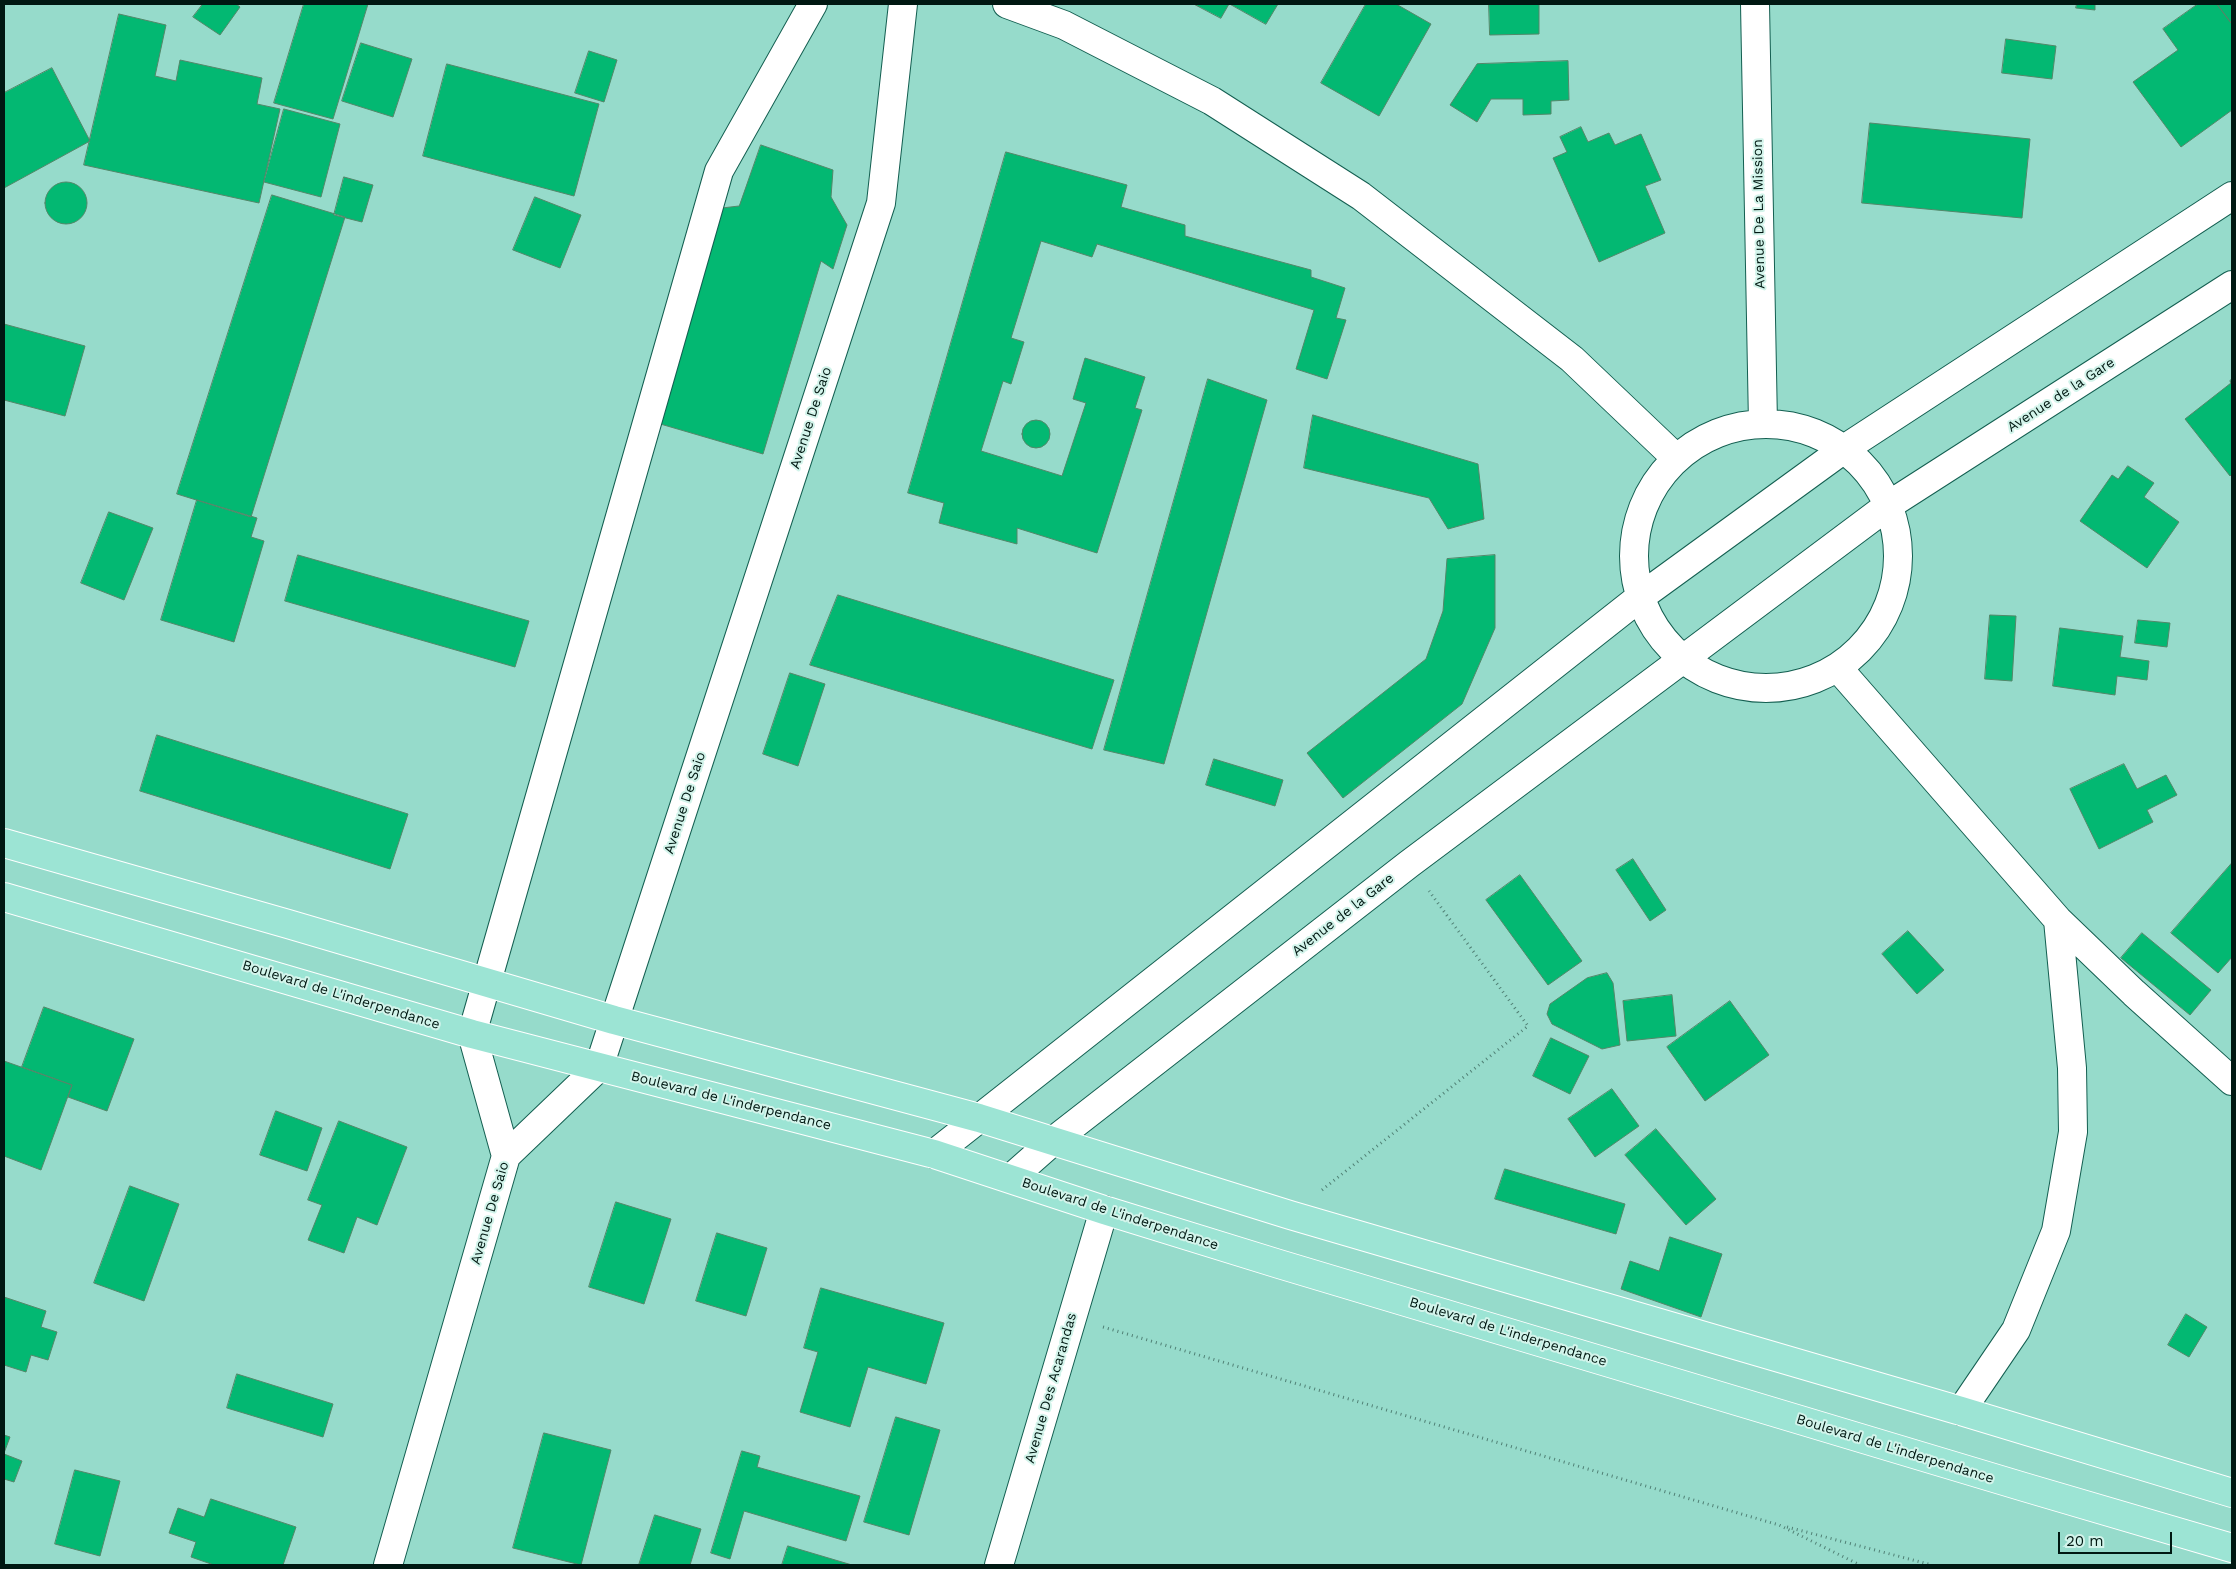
<!DOCTYPE html>
<style>
body{margin:0}
#map{position:relative;width:2236px;height:1569px;overflow:hidden;background:#96dbcb;font-family:"Work Sans",sans-serif}
canvas{display:block}
.frame{position:absolute;inset:0;border:5px solid #001812;pointer-events:none}
.scale{position:absolute;left:2058px;top:1532px;width:114px;height:22px;box-sizing:border-box;border:2px solid #001812;border-top:0;padding-left:6px;font-size:15px;line-height:18px;white-space:nowrap;color:#001812;-webkit-text-stroke:4px #d3f4eb;paint-order:stroke}
</style>
<div id="map">
<canvas width="2236" height="1569"></canvas>
<div class="frame"></div>
<div class="scale">20 m</div>
</div>
<script>
const ctx = document.querySelector('canvas').getContext('2d');
ctx.lineJoin = 'round';
function paint(path, color) {
  ctx.fillStyle = color;
  ctx.fill(path, 'evenodd');
}
function strokePath(path, color, width, dash) {
  ctx.strokeStyle = color;
  ctx.lineWidth = width;
  ctx.lineCap = dash ? 'butt' : 'round';
  ctx.setLineDash(dash || []);
  ctx.stroke(path);
}
function drawText(font, color, halo, rows, align = 'center') {
  ctx.font = font + ' "Work Sans",sans-serif';
  ctx.lineWidth = 4;
  ctx.setLineDash([]);
  ctx.textBaseline = 'middle';
  ctx.strokeStyle = halo;
  ctx.fillStyle = color;
  for (const [text, x, y, turn = 0] of rows) {
    ctx.save();
    ctx.translate(x, y);
    ctx.rotate((+turn || 0) * Math.PI / 180);
    ctx.textAlign = isNaN(turn) ? turn : align;
    if (halo) ctx.strokeText(text, 0, 0);
    ctx.fillText(text, 0, 0);
    ctx.restore();
  }
}
const building = new Path2D(`
 M203,4H236L240,7L220,35L193,17Z
 M304,4H368L333,119L274,103Z
 M1194,4H1229L1221,18Z
 M1230,4H1278L1266,24Z
 M1366,4H1396L1431,24L1379,116L1321,83Z
 M1489,4H1539V34L1490,35Z
 M2077,4H2095V10L2076,8Z
 M2198,4H2217L2232,24V110L2181,147L2133,82L2178,50L2163,29Z
 M2217,4H2232V24Z
 M119,14L166,25L155,76L176,81L180,60L262,78L257,104L280,109L259,203L84,165Z
 M2006,39L2056,46L2052,79L2002,73Z
 M361,43L412,59L393,117L342,101Z
 M589,51L617,60L604,102L575,93Z
 M1568,61L1569,100L1551,101V114L1523,115V99H1491L1477,122L1450,105L1477,64Z
 M447,64L599,104L574,196L423,156Z
 M52,68L90,141L4,188V93Z
 M284,109L340,124L321,197L264,182Z
 M1870,123L2030,139L2022,218L1862,203Z
 M1581,127L1588,142L1609,133L1615,145L1641,134L1661,180L1645,186L1665,233L1599,262L1553,158L1567,152L1560,137Z
 M761,145L833,170L831,197L847,225L833,269L821,261L763,454L657,423L722,208L739,206Z
 M1006,152L1127,185L1121,207L1185,225V236L1311,270V277L1345,288L1336,318L1346,320L1327,379L1296,369L1314,310L1097,244L1092,257L1041,241L1011,338L1024,342L1011,384L1003,381L981,451L1062,476L1086,403L1073,399L1085,358L1145,377L1135,408L1142,410L1097,553L1017,528V544L939,523L944,503L908,493Z
 M344,177L373,185L362,222L334,215Z
 M45 203a21 21 0 1 1 42 0a21 21 0 1 1-42 0Z
 M272,195L345,217L251,517L177,494Z
 M535,197L581,215L560,268L513,250Z
 M4,324L85,346L65,416L4,400Z
 M1208,379L1267,400L1164,764L1104,750Z
 M2232,379V474L2230,476L2185,419L2231,383L2230,381Z
 M1313,415L1478,464L1484,519L1448,529L1429,498L1304,468Z
 M1022 434a14 14 0 1 1 28 0a14 14 0 1 1-28 0Z
 M2128,466L2154,483L2144,497L2179,522L2147,568L2080,521L2112,475L2118,479Z
 M197,500L257,518L251,537L264,541L234,642L161,620Z
 M109,512L153,528L124,600L81,583Z
 M298,555L529,621L515,667L285,601Z
 M1495,555V628L1462,704L1343,798L1307,753L1426,659L1443,611L1447,559Z
 M838,595L1114,680L1092,749L810,665Z
 M1990,615L2016,616L2012,681L1985,679Z
 M2138,620L2170,623L2167,647L2135,643Z
 M2060,628L2123,636L2120,657L2149,661L2147,680L2117,676L2115,695L2053,686Z
 M790,673L825,684L798,766L763,754Z
 M157,735L408,814L390,869L140,791Z
 M1214,759L1283,780L1275,806L1206,785Z
 M2124,764L2137,789L2166,775L2177,795L2147,810L2153,822L2099,849L2070,789Z
 M1633,859L1666,910L1650,921L1616,870Z
 M2232,863V957L2218,973L2171,933Z
 M1520,875L1582,961L1548,985L1486,900Z
 M1908,931L1944,970L1917,994L1882,954Z
 M2142,933L2211,990L2190,1015L2121,958Z
 M1607,973L1613,983L1620,1045L1602,1049L1552,1024L1547,1014L1550,1004L1587,978Z
 M1672,995L1676,1036L1627,1041L1623,1001Z
 M1730,1001L1769,1055L1705,1101L1667,1047Z
 M44,1007L134,1039L107,1111L68,1097L72,1085L22,1067Z
 M1551,1038L1589,1056L1570,1094L1533,1076Z
 M4,1061L72,1085L41,1170L4,1156Z
 M1612,1089L1639,1126L1595,1157L1568,1119Z
 M276,1111L322,1128L307,1171L260,1155Z
 M339,1121L407,1147L377,1225L357,1217L344,1253L308,1240L322,1205L308,1200Z
 M1656,1129L1716,1199L1686,1225L1625,1155Z
 M1505,1169L1625,1204L1616,1234L1495,1199Z
 M130,1186L179,1204L144,1301L94,1283Z
 M616,1202L671,1219L644,1304L589,1287Z
 M717,1233L767,1248L746,1316L696,1301Z
 M1670,1237L1722,1254L1701,1317L1621,1289L1630,1261L1659,1271Z
 M821,1288L944,1323L926,1384L868,1367L850,1427L800,1412L818,1352L804,1348Z
 M4,1297L46,1311L41,1327L57,1332L48,1360L31,1355L26,1372L4,1365Z
 M2186,1314L2207,1327L2189,1357L2168,1345Z
 M237,1374L333,1404L323,1437L227,1408Z
 M896,1417L940,1430L909,1535L864,1522Z
 M544,1433L611,1450L581,1565L513,1548Z
 M4,1435L10,1437L4,1453Z
 M742,1451L760,1456L757,1467L860,1496L846,1541L744,1511L730,1559L711,1553Z
 M4,1454L22,1461L14,1482L4,1479Z
 M75,1470L120,1481L100,1556L55,1544Z
 M211,1499L296,1527L283,1565H214L191,1557L196,1542L169,1533L178,1508L204,1517Z
 M655,1515L701,1529L690,1565H639Z
 M788,1546L852,1565H782Z`);
const path = new Path2D(`
 M1322,1190L1528,1026L1429,891
 M1103,1327L1779,1525L1860,1565
 M1787,1527L1932,1565`);
const minor = new Path2D(`
 M1007,4L1064,25L1212,101L1361,196L1572,359L1676,458
 M1755,4L1763,424
 M1634 556a132 132 0 1 1 264 0a132 132 0 1 1-264 0Z
 M1838,668L2058,920L2134,993L2232,1081
 M934,1154L1639,598L1844,449L2232,196
 M506,1156L472,1034L719,171L813,4
 M1011,1178L1053,1141L1409,864L1889,505L2232,285
 M1961,1411L2016,1330L2056,1231L2073,1132L2072,1068L2058,920
 M388,1565L506,1156L599,1067L881,203L903,4
 M999,1565L1104,1210`);
const trunk = new Path2D(`
 M4,843L288,924L614,1020L979,1118L1290,1215L1961,1411L2232,1493
 M4,897L472,1034L934,1154L1104,1210L1279,1264L2024,1487L2232,1548`);
const streetNames = [
 ["Avenue De La Mission",1759,214,-91],
 ["Avenue de la Gare",2061,395,-33],
 ["Avenue De Saio",811,418,-72],
 ["Avenue De Saio",685,803,-72],
 ["Avenue de la Gare",1343,915,-38],
 ["Boulevard de L'inderpendance",341,995,17],
 ["Boulevard de L'inderpendance",731,1101,14],
 ["Avenue De Saio",490,1213,-74],
 ["Boulevard de L'inderpendance",1120,1214,18],
 ["Boulevard de L'inderpendance",1508,1332,17],
 ["Avenue Des Acarandas",1051,1388,-74],
 ["Boulevard de L'inderpendance",1895,1449,17]
];
paint(building, '#03b872');
strokePath(building, '#538769', 1);
strokePath(minor, '#145f51', 30);
strokePath(trunk, '#fff', 30);
strokePath(path, '#508075', 3, [1, 4]);
strokePath(minor, '#fff', 28);
strokePath(trunk, '#9ce4d4', 28);
drawText('14px', '#001812', '#d3f4eb', streetNames);
</script>
